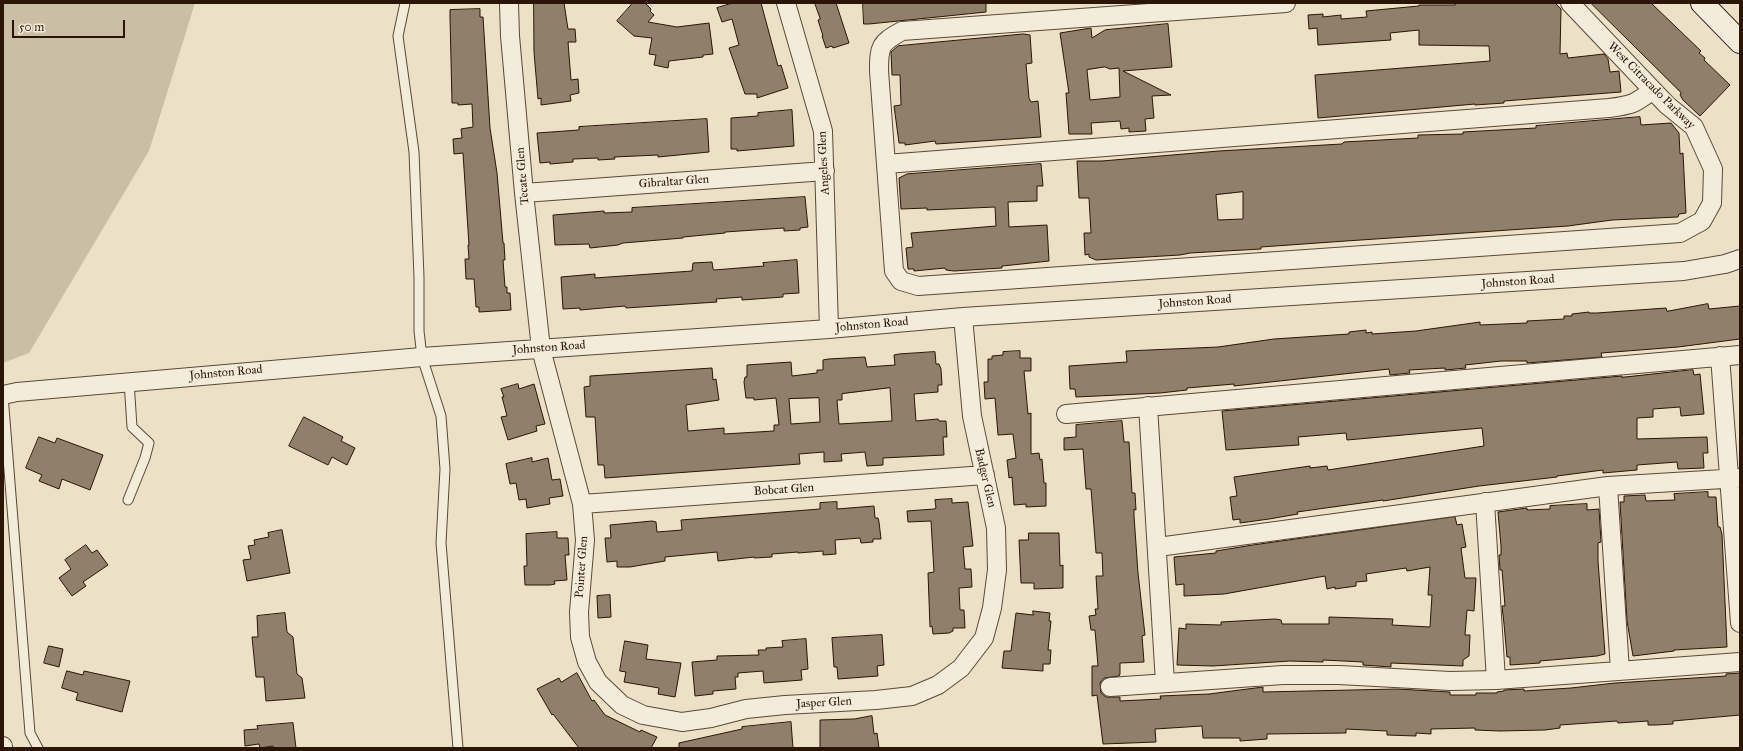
<!DOCTYPE html>
<style>
body{margin:0}
#map{position:relative;width:1743px;height:751px;overflow:hidden;background:#ece1c7;font-family:"IM FELL Great Primer",serif}
canvas{display:block}
.frame{position:absolute;inset:0;border:4px solid #2a1507;pointer-events:none}
.scale{position:absolute;left:12px;top:20px;width:113px;height:18px;box-sizing:border-box;border:2px solid #2a1507;border-top:0;padding-left:5px;font-size:12px;line-height:14px;white-space:nowrap;color:#2a1507;-webkit-text-stroke:3px #f3ecdb;paint-order:stroke}
</style>
<div id="map">
<canvas width="1743" height="751"></canvas>
<div class="frame"></div>
<div class="scale">50 m</div>
</div>
<script>
const ctx = document.querySelector('canvas').getContext('2d');
ctx.lineJoin = 'round';
function paint(path, color) {
  ctx.fillStyle = color;
  ctx.fill(path, 'evenodd');
}
function strokePath(path, color, width, dash) {
  ctx.strokeStyle = color;
  ctx.lineWidth = width;
  ctx.lineCap = dash ? 'butt' : 'round';
  ctx.setLineDash(dash || []);
  ctx.stroke(path);
}
function drawText(font, color, halo, rows, align = 'center') {
  ctx.font = font + ' "IM FELL Great Primer",serif';
  ctx.lineWidth = 3.5;
  ctx.setLineDash([]);
  ctx.textBaseline = 'middle';
  ctx.strokeStyle = halo;
  ctx.fillStyle = color;
  for (const [text, x, y, turn = 0] of rows) {
    ctx.save();
    ctx.translate(x, y);
    ctx.rotate((+turn || 0) * Math.PI / 180);
    ctx.textAlign = isNaN(turn) ? turn : align;
    if (halo) ctx.strokeText(text, 0, 0);
    ctx.fillText(text, 0, 0);
    ctx.restore();
  }
}
const green = new Path2D(`
 M3,3H195L149,151L29,353L3,363Z`);
const building = new Path2D(`
 M534,3H564L568,29H575L576,42H568L571,80L578,79L579,93L570,95L571,101L541,105V98L538,99L534,52Z
 M633,3H645L651,9L650,11L654,15L648,22L677,27L709,23L713,54L703,55V57L669,61L668,68L654,65L656,55L649,54L652,38L634,36L617,21Z
 M733,3H761L778,66L781,65L788,88L757,98V94H745L729,48L739,45L732,19L722,22L717,8Z
 M815,3H836L849,43L833,48L832,46L826,48L822,36H823L818,20L820,19Z
 M863,3H986V12L869,24H864Z
 M1455,3H1555L1561,9L1560,54L1567,53L1568,58L1604,54L1608,59L1610,72L1619,71L1621,92L1504,101V103L1475,105V104L1318,118L1315,75L1490,61L1489,46L1419,45V30L1390,33L1391,40L1318,45L1317,28L1309,29L1308,15L1323,14V17L1341,15V19L1367,17L1366,11L1419,6V5H1455Z
 M1591,3H1651L1701,51L1699,53L1705,58L1704,60L1730,85L1700,116L1683,100L1680,95L1681,93Z
 M480,9V17H483L490,128L497,173L503,243H504L505,260H503L505,287H507V293H510L511,310L479,312V307H476L474,279H466L465,259H469L468,245H469L463,153L454,154L453,139L462,138L461,129L473,127L472,104L458,105V103H452L450,17V10Z
 M1168,24L1172,67L1123,71L1171,95L1152,96L1154,118L1145,119L1146,131L1129,132V128L1121,129L1120,121L1091,123L1092,134H1069L1066,93H1069L1060,33L1091,28L1092,38L1105,30ZM1105,67L1110,69L1119,68L1120,97L1090,100L1087,70Z
 M1024,34L1030,35L1032,63L1026,64L1029,98L1031,102L1038,101L1041,137L936,144L935,141L905,145V143H899L894,106L901,105L900,75H892L891,52L898,46Z
 M792,110L794,146L737,151V149H731V118L758,116V113Z
 M1640,117L1641,125L1671,123L1679,133L1680,154L1683,153L1686,213L1679,214L1678,217L1612,220L1568,226L1346,241L1261,247V249L1190,253L1180,255L1096,260L1089,257V254L1085,255L1084,233H1091L1089,198H1079L1077,161H1102L1219,151L1342,144L1344,142L1418,138V135L1463,134V132L1536,128V126ZM1243,192V219L1218,220L1216,195Z
 M707,119L709,152L658,157V155L614,157L615,159L598,160V158L573,159V162L550,164V162L540,163L537,133L579,130V127Z
 M1041,164L1043,186H1037V201L1008,202L1009,227L1047,225L1049,261L1012,265L1002,266V268L954,271L946,270L945,268L914,271V269H908L906,248L913,247L911,233L996,226L995,207L927,210V208L901,209L899,178L907,174Z
 M805,197L808,227L800,228V230L784,231V228L725,232V233L683,237V238L623,243L618,245L590,248L589,244L555,245L553,215L604,211V213L632,212V208Z
 M797,260L799,293L783,294V297L742,300V297L716,299L717,302L626,308L625,306L580,310V308L563,309L561,277L595,274V278L692,271L693,263L712,262L713,269L714,270L764,266L763,263Z
 M1708,304L1709,309L1740,306V339L1678,347L1601,353L1602,357L1527,363V361H1501L1465,365L1466,368L1445,370V368L1409,370L1410,373L1390,375L1389,369L1234,386V384L1187,388V390L1160,393L1076,397L1075,389H1070L1069,366L1127,362L1126,351L1218,347L1274,339L1349,334V332L1366,330V333L1372,332V334L1416,331L1480,322V325L1527,323V321L1564,319V316H1572V314L1589,312V313H1597L1666,308L1667,311Z
 M1020,351V358H1031V371H1024L1028,414L1031,413V454L1039,453L1040,460L1042,459L1044,483H1046V506L1026,507V504L1014,505L1012,477L1009,478L1007,460L1016,458L1013,434L998,435L995,398L985,399L984,382H988V359H992V356L1003,355V352Z
 M935,352L936,364H939L941,369L942,385H938V392L914,394L916,421L938,419L939,421H946L947,437H943L944,455L883,458V465L867,466L865,452L841,454L842,461L824,462V452L799,454L800,464L605,478L604,465H598L595,417H586L584,387L590,386V376L712,368L713,380L716,379L719,400L686,405L688,431L724,428V434L774,431V425H779L776,398L754,400V398H746L744,382L745,377H747V365L791,362L792,376L817,373V370H823V360L828,359L865,357L867,367L895,365L894,355L899,354ZM890,388L892,421L839,424L837,400H842V394ZM819,398L820,422L791,424L789,399Z
 M1693,370L1694,375L1700,374L1704,414L1681,416L1680,407L1653,409V417L1637,418V439L1707,437L1708,453H1703L1704,468L1678,469L1677,462L1637,465V470L1603,473V470L1557,476V477L1479,486L1383,501V500L1297,512L1298,514L1269,519L1240,523V519L1233,520L1230,497L1237,496L1234,477L1310,466V468L1327,466L1328,470L1484,446L1482,428L1347,440L1346,433L1298,437L1299,445L1226,450L1222,411L1622,376V377Z
 M518,384L519,389L534,384L545,424L536,426L537,431L508,440L501,417L507,416L502,397H504L501,389Z
 M304,417L343,437L341,441L355,448L347,465L332,457L328,465L289,446Z
 M1122,421L1124,442H1129L1132,493H1135L1136,510L1134,509V516L1138,573L1145,635L1142,636L1144,662L1120,663V674L1119,676L1104,678L1100,683L1101,693L1106,697H1120V701L1161,699L1160,696L1209,694L1263,687V692L1397,689L1450,692V695H1476V693H1497V692L1504,691V690L1524,689V691L1571,688L1615,683L1726,676V674L1740,673V715L1673,721V724L1656,725H1648V721L1618,723L1617,721L1560,725V728L1545,730L1500,731L1475,730V728L1431,729V734L1416,733V736L1387,735V731L1346,729V733L1267,734V739L1240,741V738H1203L1202,726L1155,729L1156,742L1103,744L1097,695L1092,696V666H1098L1095,630H1091L1089,616L1096,615L1095,609H1098L1096,576H1103L1102,553H1096L1091,489H1086L1083,449L1064,450V438L1076,437V425Z
 M39,437L55,443L57,438L103,455L90,490L62,479L59,489L39,481L42,475L26,468Z
 M532,458V462L548,458L552,480L560,479L563,496L549,498L550,504L527,508L526,499L519,500L516,483L510,484L506,464Z
 M1708,492V497H1716L1718,527H1720L1722,534L1727,647L1674,650V651L1633,656L1627,621L1620,502H1624V496L1645,495L1646,501L1675,500L1674,494Z
 M952,499V503L968,502L973,546L963,547L965,569H971L972,587L959,588L960,610H964L965,628H953V631L949,633L933,634L932,626L930,627L928,573L934,572L931,521L908,522L907,511L934,509L936,508L935,500Z
 M837,502V509L874,506L875,518H878L879,522L881,539H873V542L861,543L860,538L835,540L836,554L823,555V551L798,553V552L772,554V557L754,558V557L718,561L717,552L665,557V561L630,567H617V561L607,562L605,538H611L610,525L652,521L656,522L657,532L682,530L681,520L820,509V503Z
 M1587,504V510L1599,509L1601,542L1598,543V561L1605,654L1597,656L1540,661V663L1510,665V657H1507L1504,624L1502,606H1505L1502,570H1500L1499,555H1501V546L1498,512L1527,508V510L1550,509V506Z
 M1455,517L1457,525L1462,524L1466,547L1461,548L1465,578H1476L1474,611L1467,610L1465,635H1470L1469,656L1463,660V666L1391,663V667L1363,665V662L1323,660V662L1290,661L1213,666L1177,665L1179,628L1186,629V624L1221,625V622L1275,619L1281,620L1282,624H1329V617L1393,619L1392,625L1430,627L1432,595H1428L1430,567L1407,571L1406,568L1366,574L1367,581L1356,582V586L1335,589V587L1327,589L1325,576L1224,594L1184,596V584L1176,585L1174,557L1216,553V551L1253,545Z
 M282,530L290,573L247,581L243,560L251,559L248,546L255,545L254,540L269,537L268,533Z
 M557,532V538H568L569,555H565L567,580L554,581L555,584L550,585H525L524,566H527L526,534Z
 M1029,533H1059L1060,566L1063,565V588L1034,589V583H1021L1019,540H1028Z
 M86,545L92,553L97,550L108,565L83,582L86,586L72,596L59,578L71,569L65,560Z
 M610,595L611,617L598,618L597,596Z
 M1033,611L1050,613L1049,621H1051L1048,650H1051L1050,664H1043V671L1002,668L1004,651H1011L1016,613L1033,615Z
 M285,613L287,632L293,637L297,674L302,678L305,698L266,701L264,677H256L252,637H258L257,616Z
 M882,635L884,665L877,666L878,676L838,679L837,667H834L832,638Z
 M806,639L808,669L801,670L802,680L764,683L763,671L738,673V677H735L736,689L713,691V694L695,696L692,662L717,660V656L759,655L758,650H766V648L783,647L782,641Z
 M625,641L648,645L646,659L681,663L675,697L658,694L659,688L624,682L626,672L620,671Z
 M49,646L63,649L59,667L44,663Z
 M67,671L83,675L84,671L130,681L122,712L76,700L78,693L62,688Z
 M577,673L592,701L594,700L605,715L640,732L641,730L657,737L651,748H579L553,714L552,715L537,689L559,678L561,682Z
 M872,716L874,734L877,733L879,748H820V720L854,719Z
 M791,722L793,748H679V743L742,729V727Z
 M293,723L296,748H273V746L260,748L259,744L245,746L244,730L258,729L257,726Z`);
const lane = new Path2D(`
 M405,3L398,36L414,152L419,277V331L422,357L441,416L445,469L441,543L458,748
 M3,395L30,733L38,748
 M128,500L145,458L149,443L132,427L129,381`);
const street = new Path2D(`
 M509,3L510,36L524,193L541,349L582,504L585,540L579,612L580,637L587,662L598,682L622,705L643,715L682,722L711,718L746,709L785,705L876,700L912,696L938,685L961,668L984,638L992,608L997,570L996,528L972,416L963,317
 M786,3L823,131L829,329
 M1286,3L902,31C880,43 879,46 879,71L894,271L901,281L918,286L1680,233L1702,221L1712,203L1713,169L1694,127L1667,105L1570,3
 M886,164L1609,108C1633,105 1634,104 1653,90
 M524,193L825,171
 M1720,356L1740,623
 M3,395L17,392L422,357L829,329L963,317L1684,271L1725,264L1740,259
 M1148,406L1165,683
 M1066,414L1740,355
 M1608,486L1620,671
 M1485,502L1496,680
 M582,504L985,475
 M1158,547L1608,486L1740,478
 M1110,687L1283,675H1339L1450,681L1496,680L1740,662
 M3,746V748`);
const secondary = new Path2D(`
 M1702,3L1740,42`);
const streetNames = [
 ["West Citracado Parkway",1651,86,45],
 ["Angeles Glen",824,163,-93],
 ["Tecate Glen",523,176,-95],
 ["Gibraltar Glen",674,182,-4],
 ["Johnston Road",1518,282,-4],
 ["Johnston Road",1195,302,-4],
 ["Johnston Road",872,325,-5],
 ["Johnston Road",549,348,-4],
 ["Johnston Road",226,373,-5],
 ["Badger Glen",985,478,77],
 ["Bobcat Glen",784,490,-4],
 ["Pointer Glen",582,567,-86],
 ["Jasper Glen",824,703,-3]
];
paint(green, '#cbbea6');
paint(building, '#8f7f6b');
strokePath(building, '#2a1507', 1);
strokePath(lane, '#5a4837', 11);
strokePath(street, '#5a4837', 20);
strokePath(secondary, '#2a1507', 24);
strokePath(lane, '#f3ecdb', 9);
strokePath(street, '#f3ecdb', 18);
strokePath(secondary, '#f3ecdb', 22);
drawText('12px', '#2a1507', '#f3ecdb', streetNames);
</script>
